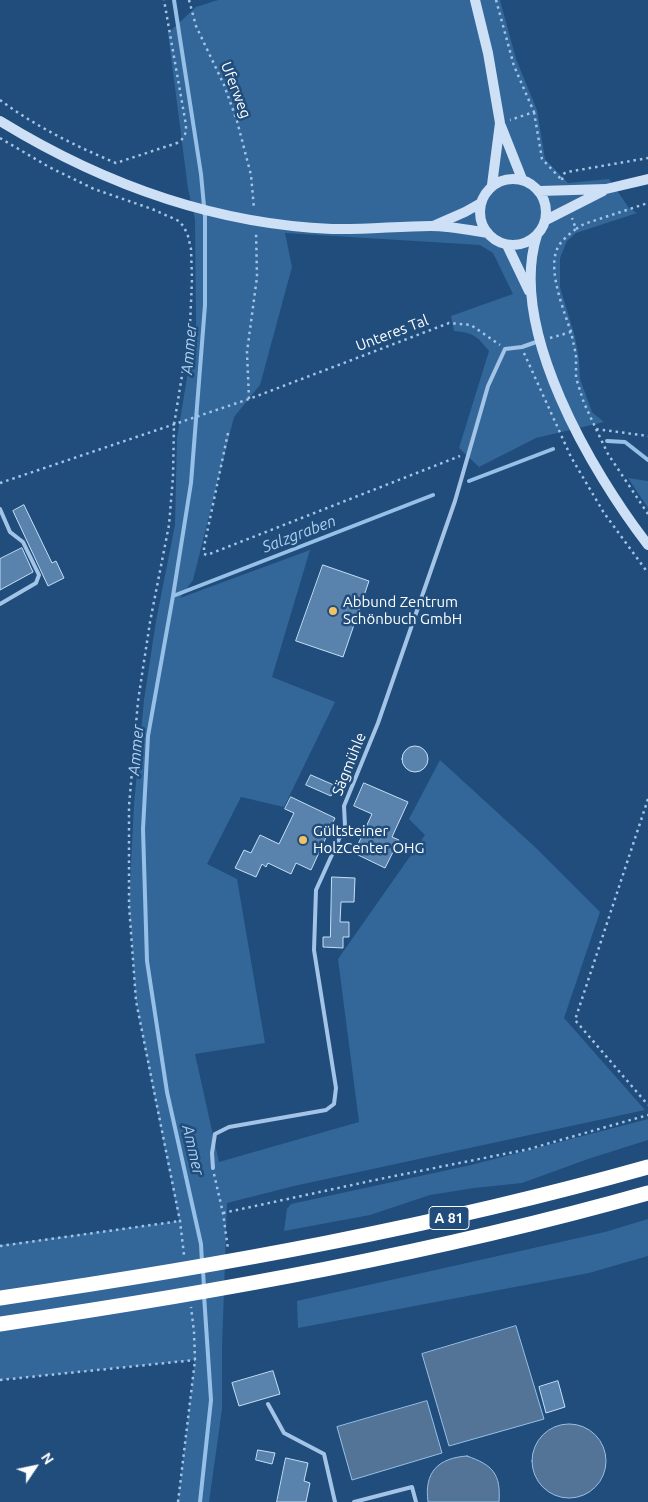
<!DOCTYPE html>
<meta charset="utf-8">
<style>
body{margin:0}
#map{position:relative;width:648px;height:1502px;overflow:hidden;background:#204d7b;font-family:Ubuntu,sans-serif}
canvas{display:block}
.north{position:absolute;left:10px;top:1442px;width:50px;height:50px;-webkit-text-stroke:4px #204d7b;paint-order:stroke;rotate:56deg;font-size:14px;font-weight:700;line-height:20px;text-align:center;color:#fff}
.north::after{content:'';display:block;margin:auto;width:18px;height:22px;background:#fff;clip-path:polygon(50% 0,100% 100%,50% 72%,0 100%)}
</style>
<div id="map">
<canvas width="648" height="1502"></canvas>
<div class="north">N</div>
</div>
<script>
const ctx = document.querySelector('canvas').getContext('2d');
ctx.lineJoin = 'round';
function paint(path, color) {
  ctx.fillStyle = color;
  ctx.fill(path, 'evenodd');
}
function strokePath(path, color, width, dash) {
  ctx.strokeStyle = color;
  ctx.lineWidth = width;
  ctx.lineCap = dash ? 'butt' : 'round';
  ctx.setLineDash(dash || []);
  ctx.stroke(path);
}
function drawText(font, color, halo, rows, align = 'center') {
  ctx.font = font + ' Ubuntu,sans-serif';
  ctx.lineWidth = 5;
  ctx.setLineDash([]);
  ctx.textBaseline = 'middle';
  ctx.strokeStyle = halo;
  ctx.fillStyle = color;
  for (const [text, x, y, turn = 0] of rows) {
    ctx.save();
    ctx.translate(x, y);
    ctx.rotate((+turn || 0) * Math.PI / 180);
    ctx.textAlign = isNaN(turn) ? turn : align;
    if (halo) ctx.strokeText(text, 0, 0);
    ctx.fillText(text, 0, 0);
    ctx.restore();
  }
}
const green = new Path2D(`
 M218,0H500L516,59L537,110L545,159L568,183L609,179L629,208L637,213L576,233L567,241L560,258V287L575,337L579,359L580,379L592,412L604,422L536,438L479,467L459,448L489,351C477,336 474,333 454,331L451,316L513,294L493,253L480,245L285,233L292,267L260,385L234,417L193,580L180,598L310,550L272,677L335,702L284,807L241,797L207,864L237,879L265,1043L195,1054L219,1162L359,1122L338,959L425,835L409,819L440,760L535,847L600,912L564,1018L645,1110L294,1186L227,1203L222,1348V1409L209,1502H178L195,1360L0,1380V1245L179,1221L147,1060L136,1001L129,905L134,804L144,700L156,621L175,525L177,438L196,324L195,219L188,189L168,33L196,7Z
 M628,478L648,481V508Z
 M648,1119V1140L588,1159L522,1183L474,1188L430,1195L370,1215L284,1231L287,1209L291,1204L471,1165Z
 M648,1219V1256L589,1273L298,1328L297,1301L605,1232Z`);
const water = new Path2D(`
 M516,1326L544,1419L449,1446L422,1354Z
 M427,1401L442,1453L352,1480L337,1427Z
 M532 1461a37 37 0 1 1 74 0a37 37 0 1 1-74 0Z
 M467,1456C493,1465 501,1474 499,1502H428C424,1472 438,1458 467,1456Z`);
const stream = new Path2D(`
 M174,0L201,174L205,217V305L191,483L173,596L148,736L143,829L147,961L167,1092L201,1244L202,1263
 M607,441L625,442L648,460
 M469,481L553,449
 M173,596L433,495
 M203,1270L204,1288
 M200,1502L211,1400L204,1295`);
const building = new Path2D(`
 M24,505L52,563L56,561L64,578L48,586L13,511Z
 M22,548L33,572L0,590V559Z
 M323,565L369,581L343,657L296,641Z
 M402 759a13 13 0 1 1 26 0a13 13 0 1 1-26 0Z
 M311,775L336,786L331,796L306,785Z
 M364,783L408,802L392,837L399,840L385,868L354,853L372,814L354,806Z
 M291,797L335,818L311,870L296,863L291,874L268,863L266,867L262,864L256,877L235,868L244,850L251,853L260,835L279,844L294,813L285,809Z
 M332,877L355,878L354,902H341L340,922H349V937H343V948L323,947V937H330Z
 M273,1371L280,1394L239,1406L232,1383Z
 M558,1381L565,1407L546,1413L539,1387Z
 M258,1450L275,1453L272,1464L256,1460Z
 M286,1458L308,1463L304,1481L310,1483L306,1502H277Z`);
const path = new Path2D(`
 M189,0L196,26L224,85L237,121L251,175L254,209
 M496,0L514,66L534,112L510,120
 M0,100C35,126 75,146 116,163L177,143C185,138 186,134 186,125L164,0
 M534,112L542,159L561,179
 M0,138L49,167L94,189L152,209L179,221L184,227L188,236L191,249L192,279L190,326L174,425L173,477L169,525L150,622L138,701L129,806V905L136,1001L180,1221L184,1255
 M562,180L563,174L567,172L648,158
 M576,229L584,224L648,203
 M571,332C564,311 549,274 556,252C559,242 568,235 576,229L572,218
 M550,338L571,332L576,355V378L584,403L596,429L648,436
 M524,353L571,457L604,513L648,573
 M249,399L247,352L257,277L256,231
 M596,429L608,454L648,514
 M228,433L204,547V554L207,555L460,456
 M0,483L249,399L449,323L471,325L500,345
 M648,799L575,1020L648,1105
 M214,1174L223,1213L228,1249
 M223,1213L375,1180L529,1149L648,1115
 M0,1246L180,1221
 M0,1380L195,1360
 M178,1502L195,1360L194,1332L191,1307`);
const lane = new Path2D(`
 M0,509L10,532L23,542L39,575L36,583L0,604
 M213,1168L212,1153L215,1134L229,1127L326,1110L334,1104L336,1088L314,950L316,890L345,826L344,806L378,723L455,501L488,386L505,349L522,347L539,341
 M268,1404L284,1433L324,1454L335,1502
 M354,1502L412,1487L416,1502`);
const secondary = new Path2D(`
 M475,0L488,53L500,123L492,185
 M0,121C101,183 214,224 332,229C365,230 398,226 431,226C449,226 469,230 488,233
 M501,126L522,179
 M480 212a33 33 0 1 1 66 0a33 33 0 1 1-66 0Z
 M540,191L606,189L648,179
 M546,220L603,191
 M433,226L465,212L481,203
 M537,235C507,329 592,472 648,545
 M507,245L529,291`);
const highway = new Path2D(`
 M0,1298C219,1266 435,1227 648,1167
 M0,1324C218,1292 435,1253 648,1193`);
const markers = [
 [333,611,5,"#f3c264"],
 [303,840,5,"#f3c264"]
];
const shields = [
 [449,1218,40]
];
const shieldNames = [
 ["A 81",449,1218]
];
const streetNames = [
 ["Uferweg",236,90,69],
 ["Unteres Tal",392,333,-21],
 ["Sägmühle",349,764,-68]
];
const poiNames = [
 ["Abbund Zentrum",343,602],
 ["Schönbuch GmbH",343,619],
 ["Gültsteiner",313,831],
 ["HolzCenter OHG",313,848]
];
const waterNames = [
 ["Ammer",189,349,-85],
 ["Salzgraben",299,534,-21],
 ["Ammer",136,750,-85],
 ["Ammer",193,1150,77]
];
paint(green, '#336799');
paint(water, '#547497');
strokePath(water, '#96c0e7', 1);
strokePath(stream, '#96c0e7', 4);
paint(building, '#5983ad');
strokePath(building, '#c6def5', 1);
strokePath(path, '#a3c4e6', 2.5, [2.5, 4]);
strokePath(lane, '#a3c4e6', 4);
strokePath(secondary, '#cde0f5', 10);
strokePath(highway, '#fff', 15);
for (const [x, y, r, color] of markers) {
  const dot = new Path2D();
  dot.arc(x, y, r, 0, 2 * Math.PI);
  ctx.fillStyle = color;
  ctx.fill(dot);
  strokePath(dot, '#204d7b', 2);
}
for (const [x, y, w] of shields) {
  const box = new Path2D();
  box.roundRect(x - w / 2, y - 11.5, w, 23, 4);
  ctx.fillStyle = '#204d7b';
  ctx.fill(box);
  strokePath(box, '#fff', 1);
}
drawText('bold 14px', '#fff', null, shieldNames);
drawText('15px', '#fff', '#204d7b', streetNames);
drawText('15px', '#fff', '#204d7b', poiNames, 'left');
drawText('italic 16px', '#aeceee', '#204d7b', waterNames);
</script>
